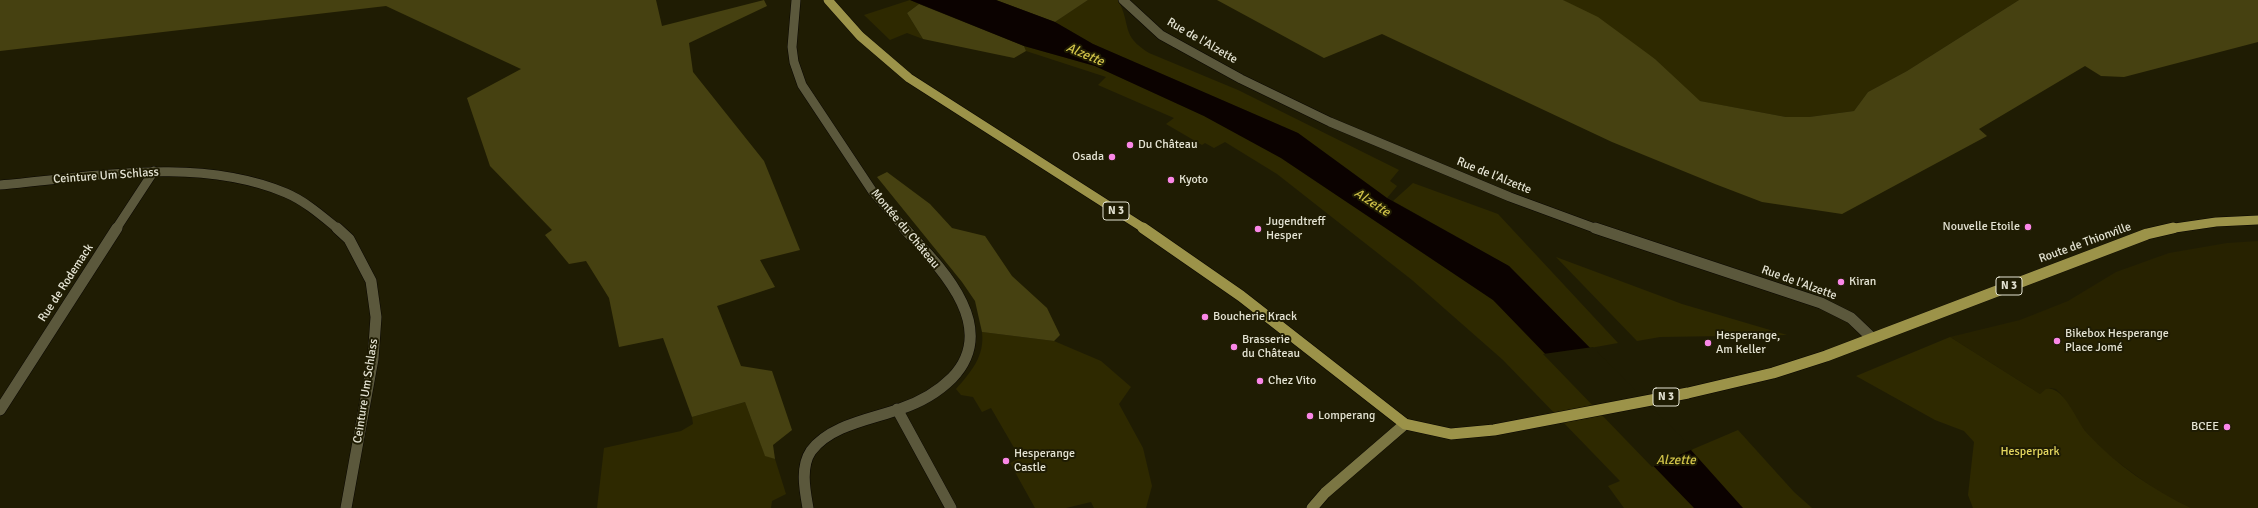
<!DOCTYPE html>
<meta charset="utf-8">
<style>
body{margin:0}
canvas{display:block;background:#1f1c03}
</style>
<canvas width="2258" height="508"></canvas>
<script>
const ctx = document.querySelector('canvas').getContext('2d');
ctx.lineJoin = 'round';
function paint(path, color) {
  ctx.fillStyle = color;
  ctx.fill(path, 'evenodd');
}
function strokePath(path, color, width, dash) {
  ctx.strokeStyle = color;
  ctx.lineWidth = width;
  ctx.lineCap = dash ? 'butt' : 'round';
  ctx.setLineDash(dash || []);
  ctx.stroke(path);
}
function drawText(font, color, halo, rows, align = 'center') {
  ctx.font = font + ' Signika,sans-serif';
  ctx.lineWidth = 4;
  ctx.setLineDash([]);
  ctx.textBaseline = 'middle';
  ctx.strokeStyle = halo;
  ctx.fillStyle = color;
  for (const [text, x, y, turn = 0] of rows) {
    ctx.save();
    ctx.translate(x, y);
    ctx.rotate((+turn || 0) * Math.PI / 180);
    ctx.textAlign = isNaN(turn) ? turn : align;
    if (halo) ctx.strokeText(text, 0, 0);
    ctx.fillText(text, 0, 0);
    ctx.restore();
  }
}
const built = new Path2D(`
 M2258,241V508H2191L2161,494L2103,451L2080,425L2061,394L2056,389L2051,388L2040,394L1950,337L2020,320L2068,301L2116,272L2169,253L2227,243Z`);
const green = new Path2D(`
 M910,0L919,4L907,13L923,39L907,33L890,40L864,15Z
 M1088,0H1118C1132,26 1120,35 1149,53L1238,90L1399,170L1390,181L1397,186L1387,198L1298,133L1093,44L1055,22Z
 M1563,0H2019L1907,71L1868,92L1854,111L1809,117H1786L1699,101L1655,59Z
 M1024,46L1095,66L1204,116L1281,158L1493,300L1691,450L1738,430L1794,492L1812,508H1624L1608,486L1620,481L1503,360L1412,280L1277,174L1225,142L1214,148L1205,143L1202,145L1166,124L1174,118L1098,85L1106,77L1026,51Z
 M1413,183L1498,214L1618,343L1590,348L1509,266L1393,201Z
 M1556,257L1682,304L1787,335L1660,337L1637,341Z
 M982,332L1054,341L1101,361L1131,387L1119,404L1143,448L1152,486L1146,508H1094L1091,502L1066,508H1035L1010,463L1020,458L991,408L982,412L973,397L961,395L956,389C971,372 985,356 982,332Z
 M1950,337L2040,394L2046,389C2064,385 2076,421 2087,433C2116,465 2153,490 2191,508H1973L1968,495L1974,442L1964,431L1935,420L1856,376Z
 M745,402L765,455L775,459L786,494L772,501L771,508H597L604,448L681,431L693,424L692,417Z`);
const forest = new Path2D(`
 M0,0H656L662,26L764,0L767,6L689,43L693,72L764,161L800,250L760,260L775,287L717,306L741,366L772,371L792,430L773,445L775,459L765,456L745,402L692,417L663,338L619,347L609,298L586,261L569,264L545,235L552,230L490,166L467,98L521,69L386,6L0,51Z
 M996,0H1088L1055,22Z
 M1217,0H1563L1598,17L1655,59L1700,101L1786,117H1809L1854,111L1868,92L1907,71L2019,0H2258V42L2124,77L2101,76L2085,66L1979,129L1987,136L1842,214L1762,202L1715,184L1612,142L1382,34L1324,58Z
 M919,4L1024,46L1026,51L1014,58L923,39L907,13Z
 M887,172L930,204L952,228L985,236L1012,276L1047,308L1060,335L1054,341L982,332L975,301L962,282L877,177Z`);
const water = new Path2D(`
 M910,0H996L1055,22L1093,44L1298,133L1387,198L1509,266L1691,450L1743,508H1694L1493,300L1281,158L1204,116L1095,66L1024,46Z`);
const pier = new Path2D(`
 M1593,347L1693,449L1652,467L1543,354Z`);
const minorFar1 = new Path2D(`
 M796,0L792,47L794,62L802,85L873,192L905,229
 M1123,0L1161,35L1241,79L1330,122L1510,197L1597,229
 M0,185C91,177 198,156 286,193C305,201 322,216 338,229
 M116,229L154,171`);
const minor = new Path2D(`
 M337,228L349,239L371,281L376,317L373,359L346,508
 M1595,228L1821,303L1851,318L1872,338
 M897,409L951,508
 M0,410L117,228
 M808,508C805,491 800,467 811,451C830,425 872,419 900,409C921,402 937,393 952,378C1001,327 940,267 904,228`);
const secondary = new Path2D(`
 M1312,508L1325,493L1405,424`);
const primaryFar1 = new Path2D(`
 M828,0L860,36L909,78L1145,229
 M2168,229L2216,222L2258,220`);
const primary = new Path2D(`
 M1143,228L1241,296L1405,424L1451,434L1494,430L1688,393L1773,373L1826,356L2147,234L2173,228`);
const markers = [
 [1130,145,4,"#fa87e7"],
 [1112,157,4,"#fa87e7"],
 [1171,180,4,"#fa87e7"],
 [2028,227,4,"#fa87e7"],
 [1258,229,4,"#fa87e7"],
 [1841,282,4,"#fa87e7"],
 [1205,317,4,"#fa87e7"],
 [2057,341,4,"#fa87e7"],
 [1708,343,4,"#fa87e7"],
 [1234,347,4,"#fa87e7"],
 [1260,381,4,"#fa87e7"],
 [1310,416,4,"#fa87e7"],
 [2227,427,4,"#fa87e7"],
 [1006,461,4,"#fa87e7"]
];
const shields = [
 [1116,211,26],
 [2009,286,26],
 [1666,397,26]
];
const shieldNames = [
 ["N 3",1116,211],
 ["N 3",2009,286],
 ["N 3",1666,397]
];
const streetNames = [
 ["Rue de l'Alzette",1202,41,30],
 ["Ceinture Um Schlass",106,176,-4],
 ["Rue de l'Alzette",1494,176,22],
 ["Montée du Château",905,229,50],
 ["Route de Thionville",2085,243,-20],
 ["Rue de Rodemack",66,283,-57],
 ["Rue de l'Alzette",1799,283,20],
 ["Ceinture Um Schlass",366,391,-81]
];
const poiNames = [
 ["Du Château",1138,145],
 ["Osada",1104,157,"right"],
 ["Kyoto",1179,180],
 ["Jugendtreff",1266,222],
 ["Hesper",1266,236],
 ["Nouvelle Etoile",2020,227,"right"],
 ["Kiran",1849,282],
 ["Boucherie Krack",1213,317],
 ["Bikebox Hesperange",2065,334],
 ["Place Jomé",2065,348],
 ["Hesperange,",1716,336],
 ["Am Keller",1716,350],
 ["Brasserie",1242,340],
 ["du Château",1242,354],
 ["Chez Vito",1268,381],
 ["Lomperang",1318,416],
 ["BCEE",2219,427,"right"],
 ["Hesperange",1014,454],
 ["Castle",1014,468]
];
const parkNames = [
 ["Hesperpark",2030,452]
];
const waterNames = [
 ["Alzette",1085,55,23],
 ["Alzette",1372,203,33],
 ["Alzette",1676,461]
];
paint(built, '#272200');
paint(green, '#2e2900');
paint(forest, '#464111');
paint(water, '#0b0200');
paint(pier, '#1f1c03');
strokePath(minorFar1, '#090600', 10);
strokePath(minor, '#090600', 12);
strokePath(secondary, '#090600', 12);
strokePath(primaryFar1, '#090600', 10);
strokePath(primary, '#090600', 12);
strokePath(minorFar1, '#5b583c', 9);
strokePath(minor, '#5b583c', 11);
strokePath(secondary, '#7b7643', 11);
strokePath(primaryFar1, '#9c9349', 9);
strokePath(primary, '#9c9349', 11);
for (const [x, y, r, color] of markers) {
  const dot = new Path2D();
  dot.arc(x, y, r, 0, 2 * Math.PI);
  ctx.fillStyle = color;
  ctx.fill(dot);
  strokePath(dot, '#1f1c03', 1.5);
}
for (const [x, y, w] of shields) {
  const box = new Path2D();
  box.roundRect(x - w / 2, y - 9, w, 18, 3);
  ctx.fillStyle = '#1f1c03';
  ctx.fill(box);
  strokePath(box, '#e4e3d3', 1);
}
drawText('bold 11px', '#e4e3d3', null, shieldNames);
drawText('12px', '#e4e3d3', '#1f1c03', streetNames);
drawText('12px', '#e4e3d3', '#1f1c03', poiNames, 'left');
drawText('12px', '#e6d860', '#1f1c03', parkNames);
drawText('italic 13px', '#d1c349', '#1f1c03', waterNames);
</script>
